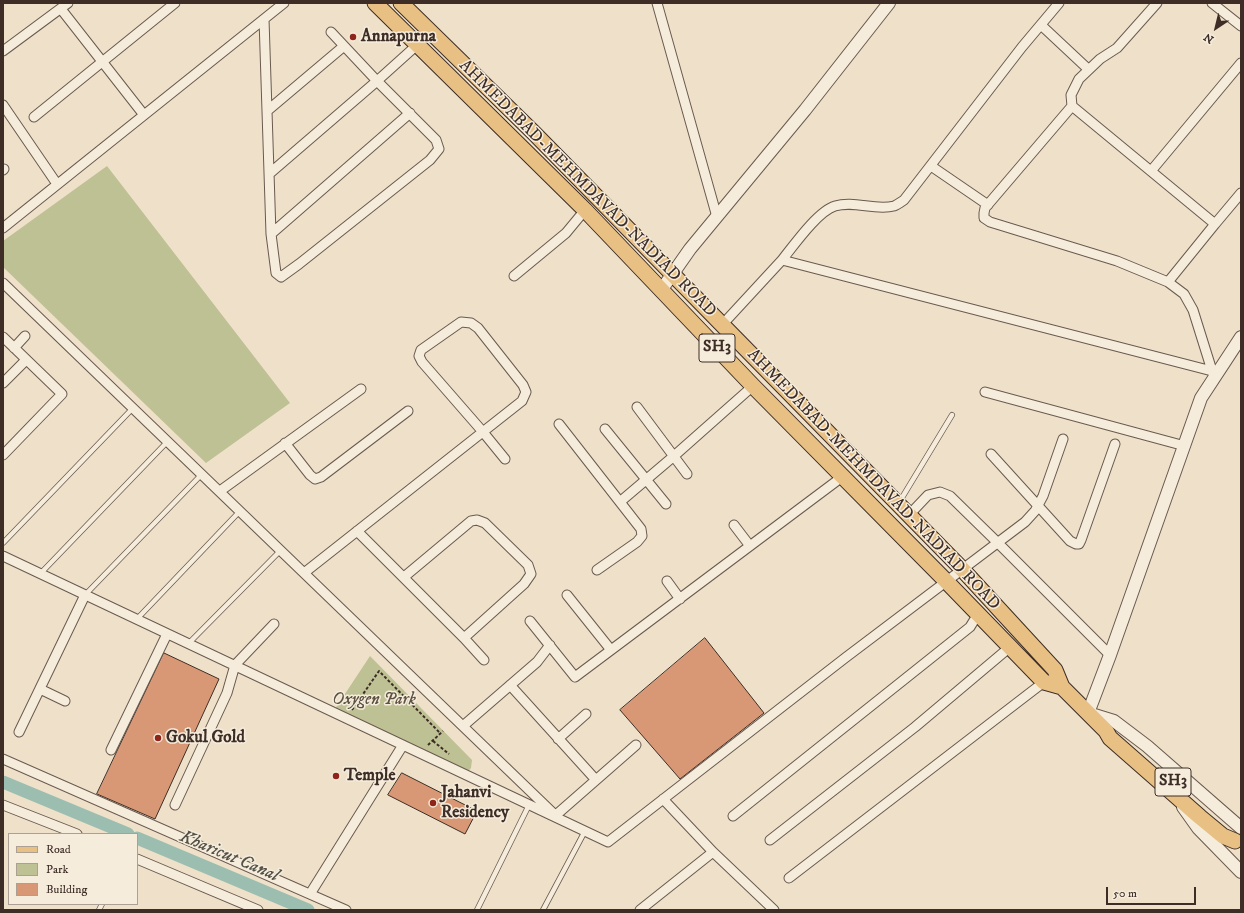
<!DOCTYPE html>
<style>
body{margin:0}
#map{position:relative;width:1244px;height:913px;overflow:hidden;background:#efe1c9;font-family:"IM FELL DW Pica",serif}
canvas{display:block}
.frame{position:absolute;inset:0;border:4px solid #3d2d26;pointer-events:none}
.legend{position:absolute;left:8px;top:833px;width:130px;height:72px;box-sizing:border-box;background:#f5ecdc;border:1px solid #aba093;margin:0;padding:5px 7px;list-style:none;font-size:12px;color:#3d2d26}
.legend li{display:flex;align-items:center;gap:8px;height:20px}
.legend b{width:20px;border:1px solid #aba093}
.north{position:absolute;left:1196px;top:8px;width:40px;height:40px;-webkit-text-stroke:3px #f5ecdc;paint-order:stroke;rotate:215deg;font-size:11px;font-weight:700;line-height:16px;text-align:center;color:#3d2d26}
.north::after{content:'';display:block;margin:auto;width:14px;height:18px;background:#3d2d26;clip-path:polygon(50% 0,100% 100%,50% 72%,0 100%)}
.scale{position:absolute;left:1106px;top:887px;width:90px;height:18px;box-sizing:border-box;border:2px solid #3d2d26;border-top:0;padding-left:5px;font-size:12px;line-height:14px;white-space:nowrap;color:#3d2d26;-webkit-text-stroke:3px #f5ecdc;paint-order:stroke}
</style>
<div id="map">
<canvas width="1244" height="913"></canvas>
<div class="frame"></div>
<ul class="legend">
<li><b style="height:5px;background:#e8c084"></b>Road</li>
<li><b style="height:11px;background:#bec193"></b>Park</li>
<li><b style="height:11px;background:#d89876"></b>Building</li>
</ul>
<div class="north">N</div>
<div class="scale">50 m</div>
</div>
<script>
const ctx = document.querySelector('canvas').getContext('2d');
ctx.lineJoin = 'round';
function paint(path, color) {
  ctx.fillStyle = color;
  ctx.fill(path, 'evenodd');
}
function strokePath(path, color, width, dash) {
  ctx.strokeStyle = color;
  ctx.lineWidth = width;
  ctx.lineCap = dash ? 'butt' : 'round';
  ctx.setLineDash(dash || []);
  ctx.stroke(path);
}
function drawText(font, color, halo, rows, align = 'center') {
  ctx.font = font + ' "IM FELL DW Pica",serif';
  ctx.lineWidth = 3;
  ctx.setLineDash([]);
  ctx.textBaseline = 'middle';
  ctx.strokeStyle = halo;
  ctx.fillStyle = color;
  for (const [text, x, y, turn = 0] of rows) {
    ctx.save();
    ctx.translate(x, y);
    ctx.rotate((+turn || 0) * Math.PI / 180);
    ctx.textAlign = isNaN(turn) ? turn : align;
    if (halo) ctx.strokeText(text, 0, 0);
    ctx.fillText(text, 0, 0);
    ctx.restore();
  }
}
const green = new Path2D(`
 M107,166L290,403L206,463L3,267V241Z
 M370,656L472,760L471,768L465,775L333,712Z`);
const canal = new Path2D(`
 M3,782L128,834
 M137,838L308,910`);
const building = new Path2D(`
 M705,638L764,713L680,779L620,710Z
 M164,653L219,679L155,819L97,794Z
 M402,773L477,811L465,834L388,795Z`);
const path = new Path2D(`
 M352,710L379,671L441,734
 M433,741L449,754
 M428,745L443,731`);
const service = new Path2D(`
 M900,501L952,415
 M3,543L133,408
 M40,574L168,441
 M85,595L202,474
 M136,620L240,511
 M188,644L281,550
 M99,910L102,904
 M477,910L529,805
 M543,910L585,831`);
const minor = new Path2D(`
 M657,3L717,217
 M1212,3L1241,26
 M61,9L144,115
 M264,19L271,234L276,273L281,277L299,264L430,160L439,149L436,140L377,81L269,174
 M1041,25L1088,69
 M331,32L377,81L417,45
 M3,51L68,3
 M3,105L57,184
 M1072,106L1071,95L1079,79L1100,59L1117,48L1157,3
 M267,111L344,46
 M34,117L175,3
 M931,166L988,205
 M3,170L4,169
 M1151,171L1241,63
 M1215,224L1241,193
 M3,228L284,3
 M271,234L410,113
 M782,260C794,245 818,211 835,206C854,200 875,211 894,206C897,205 901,202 904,200L1022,47L1059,3
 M514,276L566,233L585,210
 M1168,282L1215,224L1072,106L985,208L984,213V218L990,222L1117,261L1168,282L1184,294L1193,310L1214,377
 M3,283L555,815
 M722,325L782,260L1212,371
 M3,337L62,394L3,455
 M14,348L25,336
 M3,383L26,360
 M985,392L1185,446
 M637,407L687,474
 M559,424L641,529L642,536L637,542L597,570
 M605,429L666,504
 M285,443L310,475L315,479L321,477L408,411
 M991,454L1070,541L1076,544H1079L1081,540L1115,444
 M220,491L361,389
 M621,501L674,456L753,386
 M909,515L928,495L940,492L950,496L997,542L1110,655
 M734,525L750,546
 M357,531L464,638L524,584L531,574L528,565L485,523L477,520L471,521L404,577
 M3,556L608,842L845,658L1025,522L1035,511L1043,496L1063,439
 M304,573L522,401L526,392L523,385L478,328L471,323L461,322L421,350L419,356L422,362L483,432L505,459
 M667,581L680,599
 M567,595L611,650
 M530,621L575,677L842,477
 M464,638L484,660
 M510,685L596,780
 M40,689L65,701
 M463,726L537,662L550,645
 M19,732L85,595
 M558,739L586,714
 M111,750L167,634
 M3,759L346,910
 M663,799L713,852L774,910
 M3,805L77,834
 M175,805L227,693L235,665L274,624
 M556,815L636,745
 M733,816L970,627L978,614
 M770,840L915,727L1010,647
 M137,859L258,910
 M789,878L1044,682
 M310,894L403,745
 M640,910L713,852`);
const tertiary = new Path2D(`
 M662,289L690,249L805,110L889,3
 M1241,337L1201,398L1110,655L1088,713L1114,721L1147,746L1241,828
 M1183,807L1198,828L1241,872`);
const primary = new Path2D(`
 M375,3L585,210L753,386L946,581L1044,682L1062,687
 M401,3L534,133L850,455L962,569L1055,670L1062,687L1106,731L1110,738L1200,817L1223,836L1235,841`);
const markers = [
 [353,37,4,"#8f2418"],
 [158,738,4,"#8f2418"],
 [336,776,4,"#8f2418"],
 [433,803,4,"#8f2418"]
];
const shields = [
 [717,348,36],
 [1173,782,36]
];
const shieldNames = [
 ["SH3",717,348],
 ["SH3",1173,782]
];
const poiNames = [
 ["Annapurna",361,37],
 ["Gokul Gold",166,738],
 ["Temple",344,776],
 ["Jahanvi",441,793],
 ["Residency",441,813]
];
const streetNames = [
 ["AHMEDABAD-MEHMDAVAD-NADIAD ROAD",587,189,45],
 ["AHMEDABAD-MEHMDAVAD-NADIAD ROAD",873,480,46]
];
const parkNames = [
 ["Oxygen Park",374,700]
];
const waterNames = [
 ["Kharicut Canal",229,857,23]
];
paint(green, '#bec193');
strokePath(canal, '#9bbeb0', 13);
paint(building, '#d89876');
strokePath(building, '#3d2d26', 1);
strokePath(service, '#6a5a4f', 6);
strokePath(minor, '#6a5a4f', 11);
strokePath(tertiary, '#6a5a4f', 14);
strokePath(primary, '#3d2d26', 17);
strokePath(path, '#3d2d26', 2, [3, 2]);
strokePath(service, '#f5ecdc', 4.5);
strokePath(minor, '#f5ecdc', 9);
strokePath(tertiary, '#f5ecdc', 12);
strokePath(primary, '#e8c084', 15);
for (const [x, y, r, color] of markers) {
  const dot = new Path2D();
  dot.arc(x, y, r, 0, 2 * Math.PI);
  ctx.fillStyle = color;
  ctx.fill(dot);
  strokePath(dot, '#f5ecdc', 1.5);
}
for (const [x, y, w] of shields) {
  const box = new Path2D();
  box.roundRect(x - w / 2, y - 14, w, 28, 3);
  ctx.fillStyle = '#f5ecdc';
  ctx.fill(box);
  strokePath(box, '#3d2d26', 1);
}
drawText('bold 16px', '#3d2d26', null, shieldNames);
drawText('bold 17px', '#3d2d26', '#f5ecdc', poiNames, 'left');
drawText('17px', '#3d2d26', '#f5ecdc', streetNames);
drawText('italic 17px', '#5d5241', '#f5ecdc', parkNames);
drawText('italic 18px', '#545148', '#f5ecdc', waterNames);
</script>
